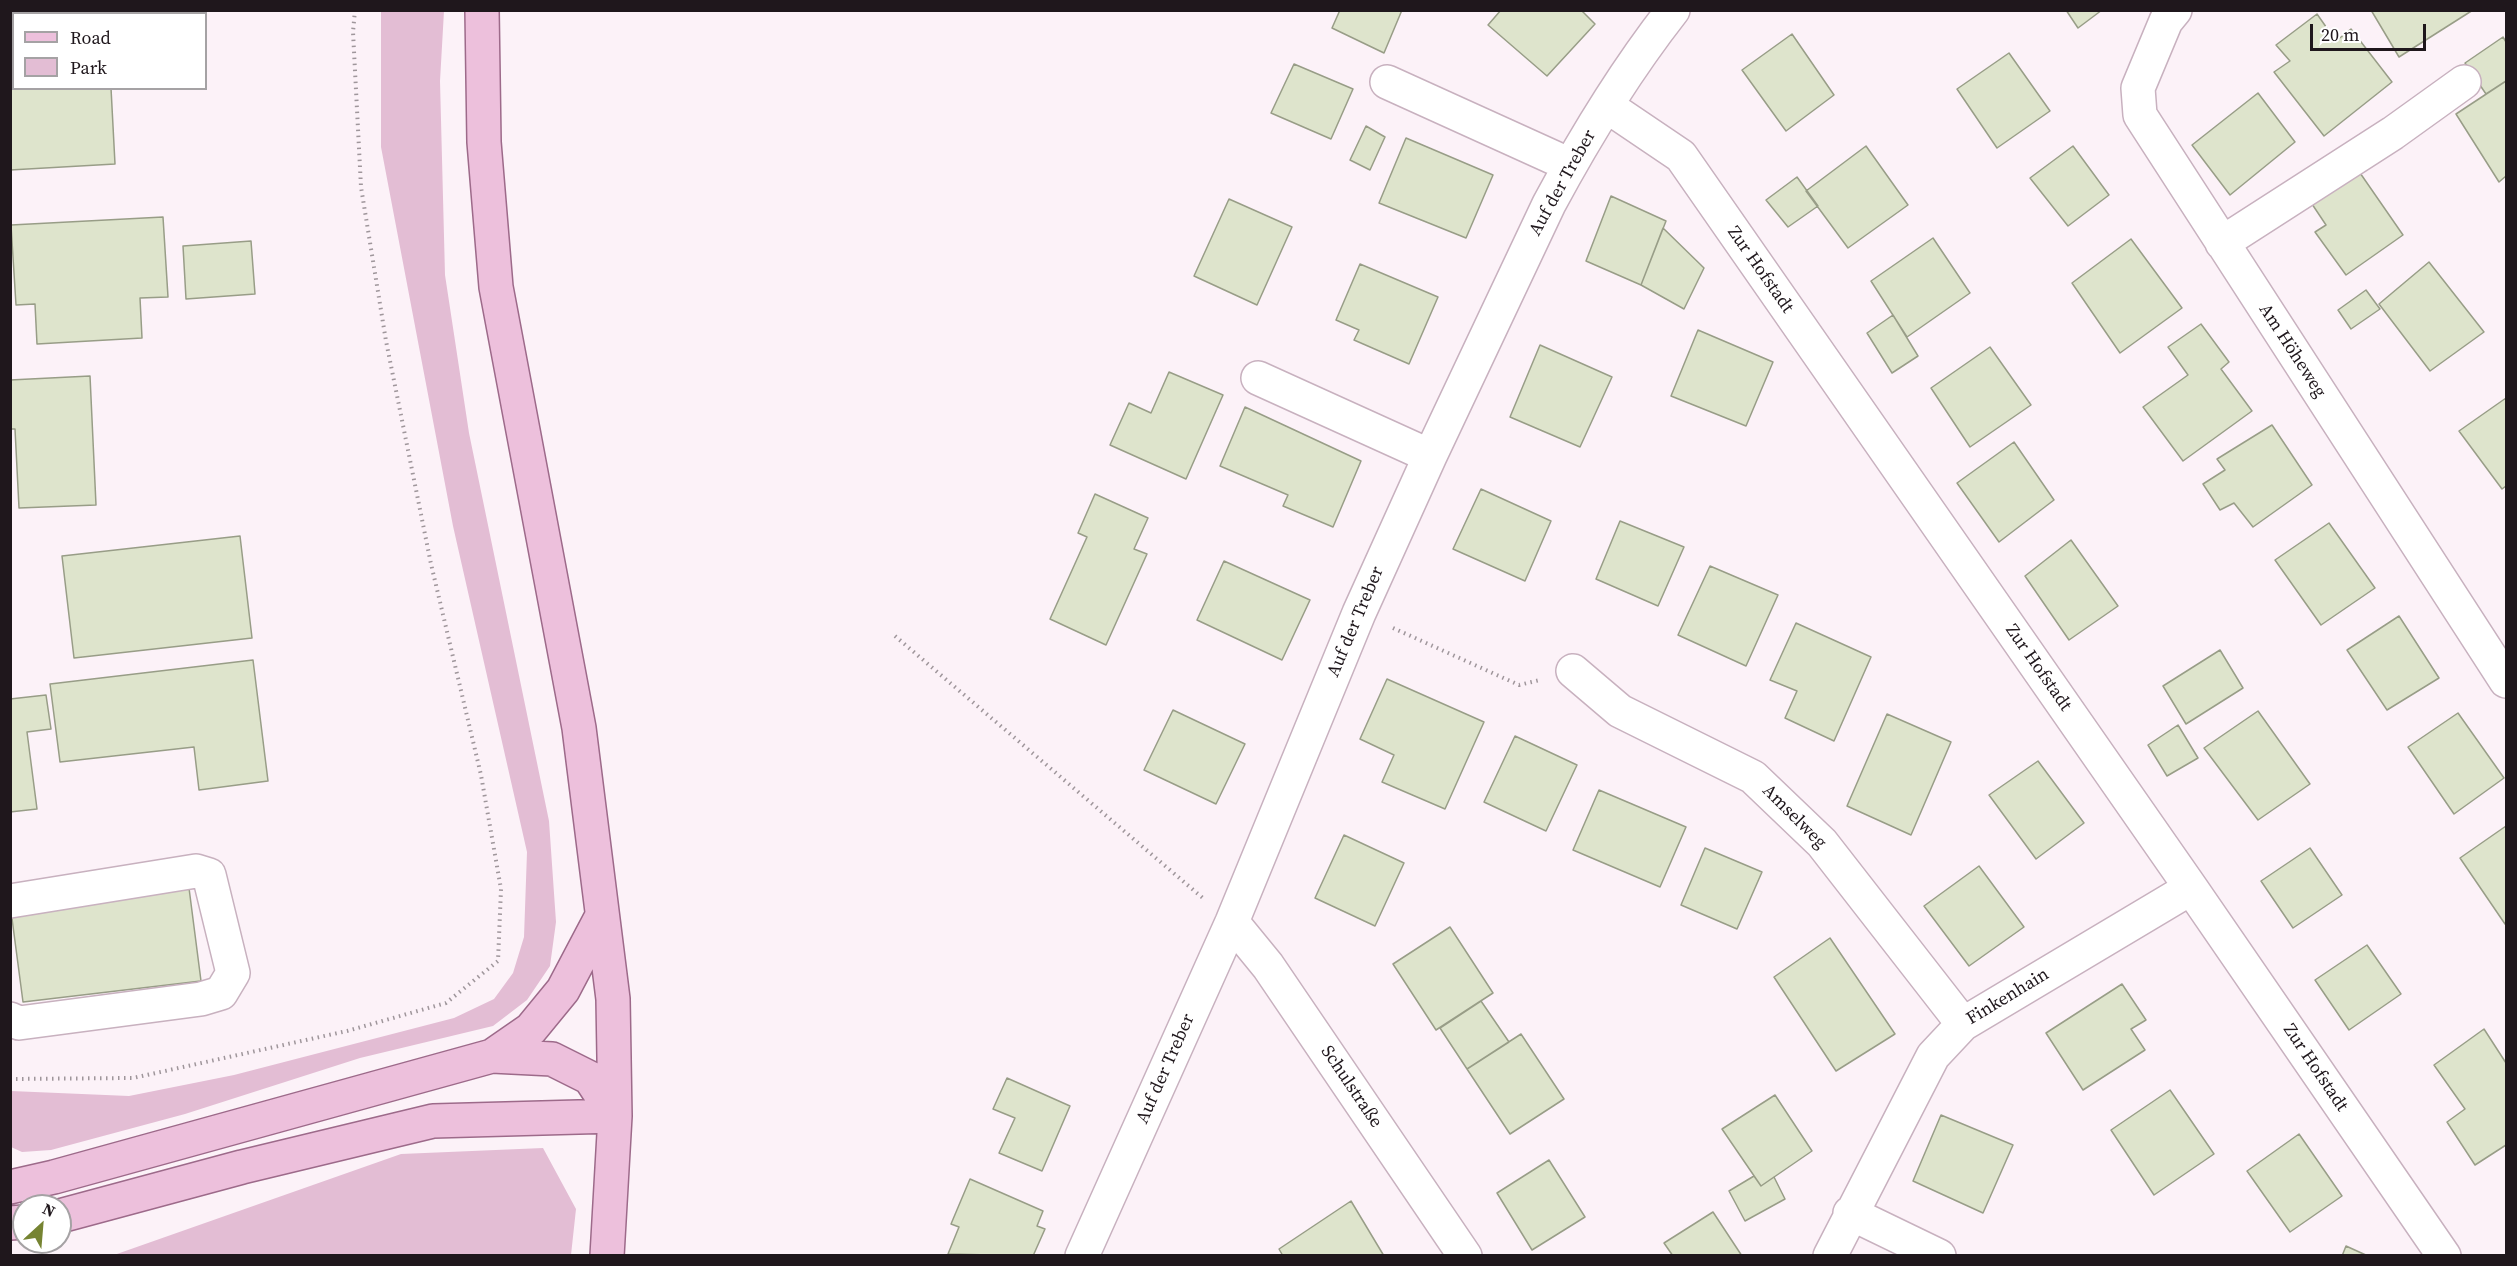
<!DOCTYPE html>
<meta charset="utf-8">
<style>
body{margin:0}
#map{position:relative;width:2517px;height:1266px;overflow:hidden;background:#fcf2f8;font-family:"Source Serif 4",serif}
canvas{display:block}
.frame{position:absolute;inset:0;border:12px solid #1f171c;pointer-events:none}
.legend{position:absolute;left:12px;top:12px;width:195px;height:78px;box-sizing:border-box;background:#fff;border:2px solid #a5a2a4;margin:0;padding:8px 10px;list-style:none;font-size:18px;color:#1f171c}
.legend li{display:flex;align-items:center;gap:12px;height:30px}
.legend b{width:30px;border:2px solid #a5a2a4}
.north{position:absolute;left:12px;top:1194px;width:60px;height:60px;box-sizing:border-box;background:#fff;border:2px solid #a5a2a4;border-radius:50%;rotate:26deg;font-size:16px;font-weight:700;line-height:24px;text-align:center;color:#1f171c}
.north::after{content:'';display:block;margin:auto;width:21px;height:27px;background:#768432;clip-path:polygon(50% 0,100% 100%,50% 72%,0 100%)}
.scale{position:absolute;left:2310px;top:24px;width:116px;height:27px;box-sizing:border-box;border:3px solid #1f171c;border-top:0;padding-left:8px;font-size:18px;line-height:21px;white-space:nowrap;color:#1f171c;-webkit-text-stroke:4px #fff;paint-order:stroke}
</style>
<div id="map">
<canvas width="2517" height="1266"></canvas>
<div class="frame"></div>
<ul class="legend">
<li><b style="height:8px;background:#edc0dc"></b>Road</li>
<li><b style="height:16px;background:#e3bdd4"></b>Park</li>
</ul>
<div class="north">N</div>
<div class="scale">20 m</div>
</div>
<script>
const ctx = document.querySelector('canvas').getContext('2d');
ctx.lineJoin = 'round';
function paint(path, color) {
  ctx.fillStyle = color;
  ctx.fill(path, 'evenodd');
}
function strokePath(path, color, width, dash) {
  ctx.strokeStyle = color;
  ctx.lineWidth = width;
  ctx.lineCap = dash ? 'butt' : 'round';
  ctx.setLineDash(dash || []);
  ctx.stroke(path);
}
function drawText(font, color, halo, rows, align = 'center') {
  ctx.font = font + ' "Source Serif 4",serif';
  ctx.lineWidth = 6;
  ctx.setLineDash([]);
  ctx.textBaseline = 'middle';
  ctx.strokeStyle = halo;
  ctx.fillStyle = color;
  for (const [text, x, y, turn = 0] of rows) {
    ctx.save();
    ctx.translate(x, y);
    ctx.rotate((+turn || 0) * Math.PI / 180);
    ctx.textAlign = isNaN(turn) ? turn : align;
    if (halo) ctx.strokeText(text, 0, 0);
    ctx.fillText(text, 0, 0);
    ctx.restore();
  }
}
const green = new Path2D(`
 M381,11H444L440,81L445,275L469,433L549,821L556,922L550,966L527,1000L493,1026L360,1058L185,1114L51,1150L22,1152L11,1147V1091L129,1096L234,1075L454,1018L494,999L513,973L524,937L527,852L453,526L381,147Z
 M543,1148L576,1209L571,1255H114L401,1154Z`);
const building = new Path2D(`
 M37,10H105L106,14H37Z
 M1340,10H1402L1384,53L1332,28Z
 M1501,10H1581L1595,24L1547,76L1488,25Z
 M2066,10H2102L2078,28Z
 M2371,10H2473L2399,57Z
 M2317,14L2336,41L2351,29L2392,82L2324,136L2274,72L2290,61L2276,45Z
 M1792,34L1834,95L1786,131L1742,70Z
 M2503,37L2506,42V81L2486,94L2465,63Z
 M2009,53L2050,111L1997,148L1957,89Z
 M1294,64L1353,89L1331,139L1271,113Z
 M14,72V88H111L115,164L10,170V73Z
 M2506,81V176L2499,182L2456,114Z
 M2258,93L2295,142L2230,195L2192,145Z
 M1366,126L1385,137L1370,170L1350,160Z
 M1406,138L1493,175L1466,238L1379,203Z
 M1866,146L1908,205L1848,248L1806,191Z
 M2073,146L2109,195L2068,226L2030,178Z
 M2358,170L2403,235L2346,275L2315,232L2326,225L2312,204Z
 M1797,177L1818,206L1788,227L1766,200Z
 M1611,196L1666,221L1641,285L1586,261Z
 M1229,199L1292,227L1257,305L1194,276Z
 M163,217L168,297L140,298L142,338L37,344L35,304L16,305L11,225Z
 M1663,228L1704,268L1684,309L1641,285Z
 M1933,238L1970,293L1907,337L1871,281Z
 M2131,239L2182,308L2120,353L2072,283Z
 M251,241L255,294L186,299L183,246Z
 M2429,262L2484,332L2430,371L2379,304Z
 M1360,264L1438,297L1409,364L1354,340L1359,330L1336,320Z
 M2366,290L2380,309L2351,329L2338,310Z
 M1893,315L1918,356L1892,373L1867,333Z
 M2201,324L2229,362L2221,369L2252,411L2183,461L2143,407L2188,375L2168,347Z
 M1698,330L1773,362L1746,426L1671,396Z
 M1540,345L1612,377L1580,447L1510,417Z
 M1990,347L2031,405L1970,447L1931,388Z
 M1169,372L1223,395L1186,479L1110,445L1129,403L1151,413Z
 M90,376L96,505L19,508L15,429H10V380Z
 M2506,398V486L2502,489L2459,431Z
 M1245,407L1361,461L1333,527L1283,506L1288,495L1220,466Z
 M2272,425L2312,485L2253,527L2234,503L2220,510L2203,484L2225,470L2217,459Z
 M2014,442L2054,500L1999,542L1957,483Z
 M1481,489L1551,521L1525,581L1453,549Z
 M1095,494L1148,518L1134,549L1147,554L1106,645L1050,619L1087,537L1078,533Z
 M1620,521L1684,547L1658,606L1596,579Z
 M2329,523L2375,588L2321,625L2275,560Z
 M240,536L252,638L74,658L62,556Z
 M2071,540L2118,606L2069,640L2025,576Z
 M1224,561L1310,600L1282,660L1197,620Z
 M1710,566L1778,595L1746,666L1678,635Z
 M2399,616L2439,678L2387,710L2347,650Z
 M1796,623L1871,657L1834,741L1785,718L1797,691L1770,680Z
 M2220,650L2243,688L2186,724L2163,686Z
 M253,660L268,781L199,790L194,747L60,762L50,684Z
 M1387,679L1484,722L1445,809L1382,782L1394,755L1360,739Z
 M46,695L51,729L27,732L37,809L10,812V699Z
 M1173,710L1245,744L1216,804L1144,770Z
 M2258,711L2310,784L2258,820L2204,748Z
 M2458,713L2504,778L2454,814L2408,747Z
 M1887,714L1951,742L1911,835L1847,806Z
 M2178,725L2198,758L2167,776L2148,745Z
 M1515,736L1577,765L1546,831L1484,802Z
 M2038,761L2084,823L2036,859L1989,795Z
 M1599,790L1686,827L1660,887L1573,850Z
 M2506,826V922L2505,924L2460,858Z
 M1344,835L1404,863L1375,926L1315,898Z
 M1705,848L1762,872L1737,929L1681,905Z
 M2310,848L2342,895L2293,928L2261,881Z
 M1979,866L2024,927L1969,966L1924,906Z
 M189,888L201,981L23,1002L11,911Z
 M1450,927L1493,993L1436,1030L1393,964Z
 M1830,938L1895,1034L1836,1071L1774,977Z
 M2367,945L2401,994L2349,1030L2315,980Z
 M2122,984L2146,1020L2131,1029L2145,1050L2083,1090L2046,1033Z
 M1481,1001L1509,1042L1467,1069L1440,1028Z
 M2484,1029L2506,1063V1145L2475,1165L2447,1122L2465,1109L2434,1065Z
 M1521,1034L1564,1099L1510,1134L1467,1069Z
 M1007,1078L1070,1106L1042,1171L999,1153L1015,1118L993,1109Z
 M2170,1090L2214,1154L2154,1195L2111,1130Z
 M1775,1095L1812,1151L1761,1186L1722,1129Z
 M1941,1115L2013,1145L1983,1213L1913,1181Z
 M2299,1134L2342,1196L2290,1232L2247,1171Z
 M1549,1160L1585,1217L1532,1250L1497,1193Z
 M1754,1176L1761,1186L1774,1177L1785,1199L1745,1221L1729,1191Z
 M970,1179L1043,1211L1037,1226L1045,1229L1033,1256L948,1254L959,1227L951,1224Z
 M1351,1201L1384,1256H1283L1279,1249Z
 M1713,1212L1742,1256H1673L1664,1243Z
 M2346,1246L2368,1256H2342Z`);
const path = new Path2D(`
 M1393,628L1519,685L1540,680
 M895,636L1204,899
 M10,1079L133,1078L347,1031L446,1003L498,961L501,889L481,775L431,564L386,341L361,187L353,32L355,10`);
const minor = new Path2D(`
 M2175,10L2166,21L2138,88L2140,115L2506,681
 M1387,82L1570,165
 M1607,106L1681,156L2191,888L2444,1256
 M2222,243L2393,133L2464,82
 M1258,378L1430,456
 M1573,671L1620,711L1753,777L1822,843L1963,1024
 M10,901L196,871L209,875L233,973L221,993L201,999L19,1023L10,1019
 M1232,922L1268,966L1465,1256
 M1850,1213L1939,1256
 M1082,1256L1232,922L1359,613L1430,456L1549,204C1585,137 1626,70 1673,10
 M1830,1256L1933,1056L1963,1024L2191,888`);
const major = new Path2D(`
 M482,10L484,142L496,287L579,728L613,999L615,1116L607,1256
 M492,1056L531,1029L563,990L602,916
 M10,1187L54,1177L492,1056L552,1059L590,1078L615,1116
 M60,1216L242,1167L433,1121L615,1116
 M10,1223L24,1222`);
const streetNames = [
 ["Auf der Treber",1563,183,-61],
 ["Zur Hofstadt",1760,270,55],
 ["Am Höheweg",2292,351,57],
 ["Auf der Treber",1356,622,-67],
 ["Zur Hofstadt",2038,668,55],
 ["Amselweg",1794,817,45],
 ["Finkenhain",2008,997,-31],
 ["Zur Hofstadt",2315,1068,56],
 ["Auf der Treber",1166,1069,-66],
 ["Schulstraße",1351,1087,56]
];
paint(green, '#e3bdd4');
paint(building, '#dee4cc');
strokePath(building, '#989d87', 1.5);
strokePath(minor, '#c8b1bf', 36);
strokePath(major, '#9d6a8a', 36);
strokePath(path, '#9f969b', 4, [1.5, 4.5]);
strokePath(minor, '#fff', 33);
strokePath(major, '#edc0dc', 33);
drawText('18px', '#1f171c', '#fff', streetNames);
</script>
